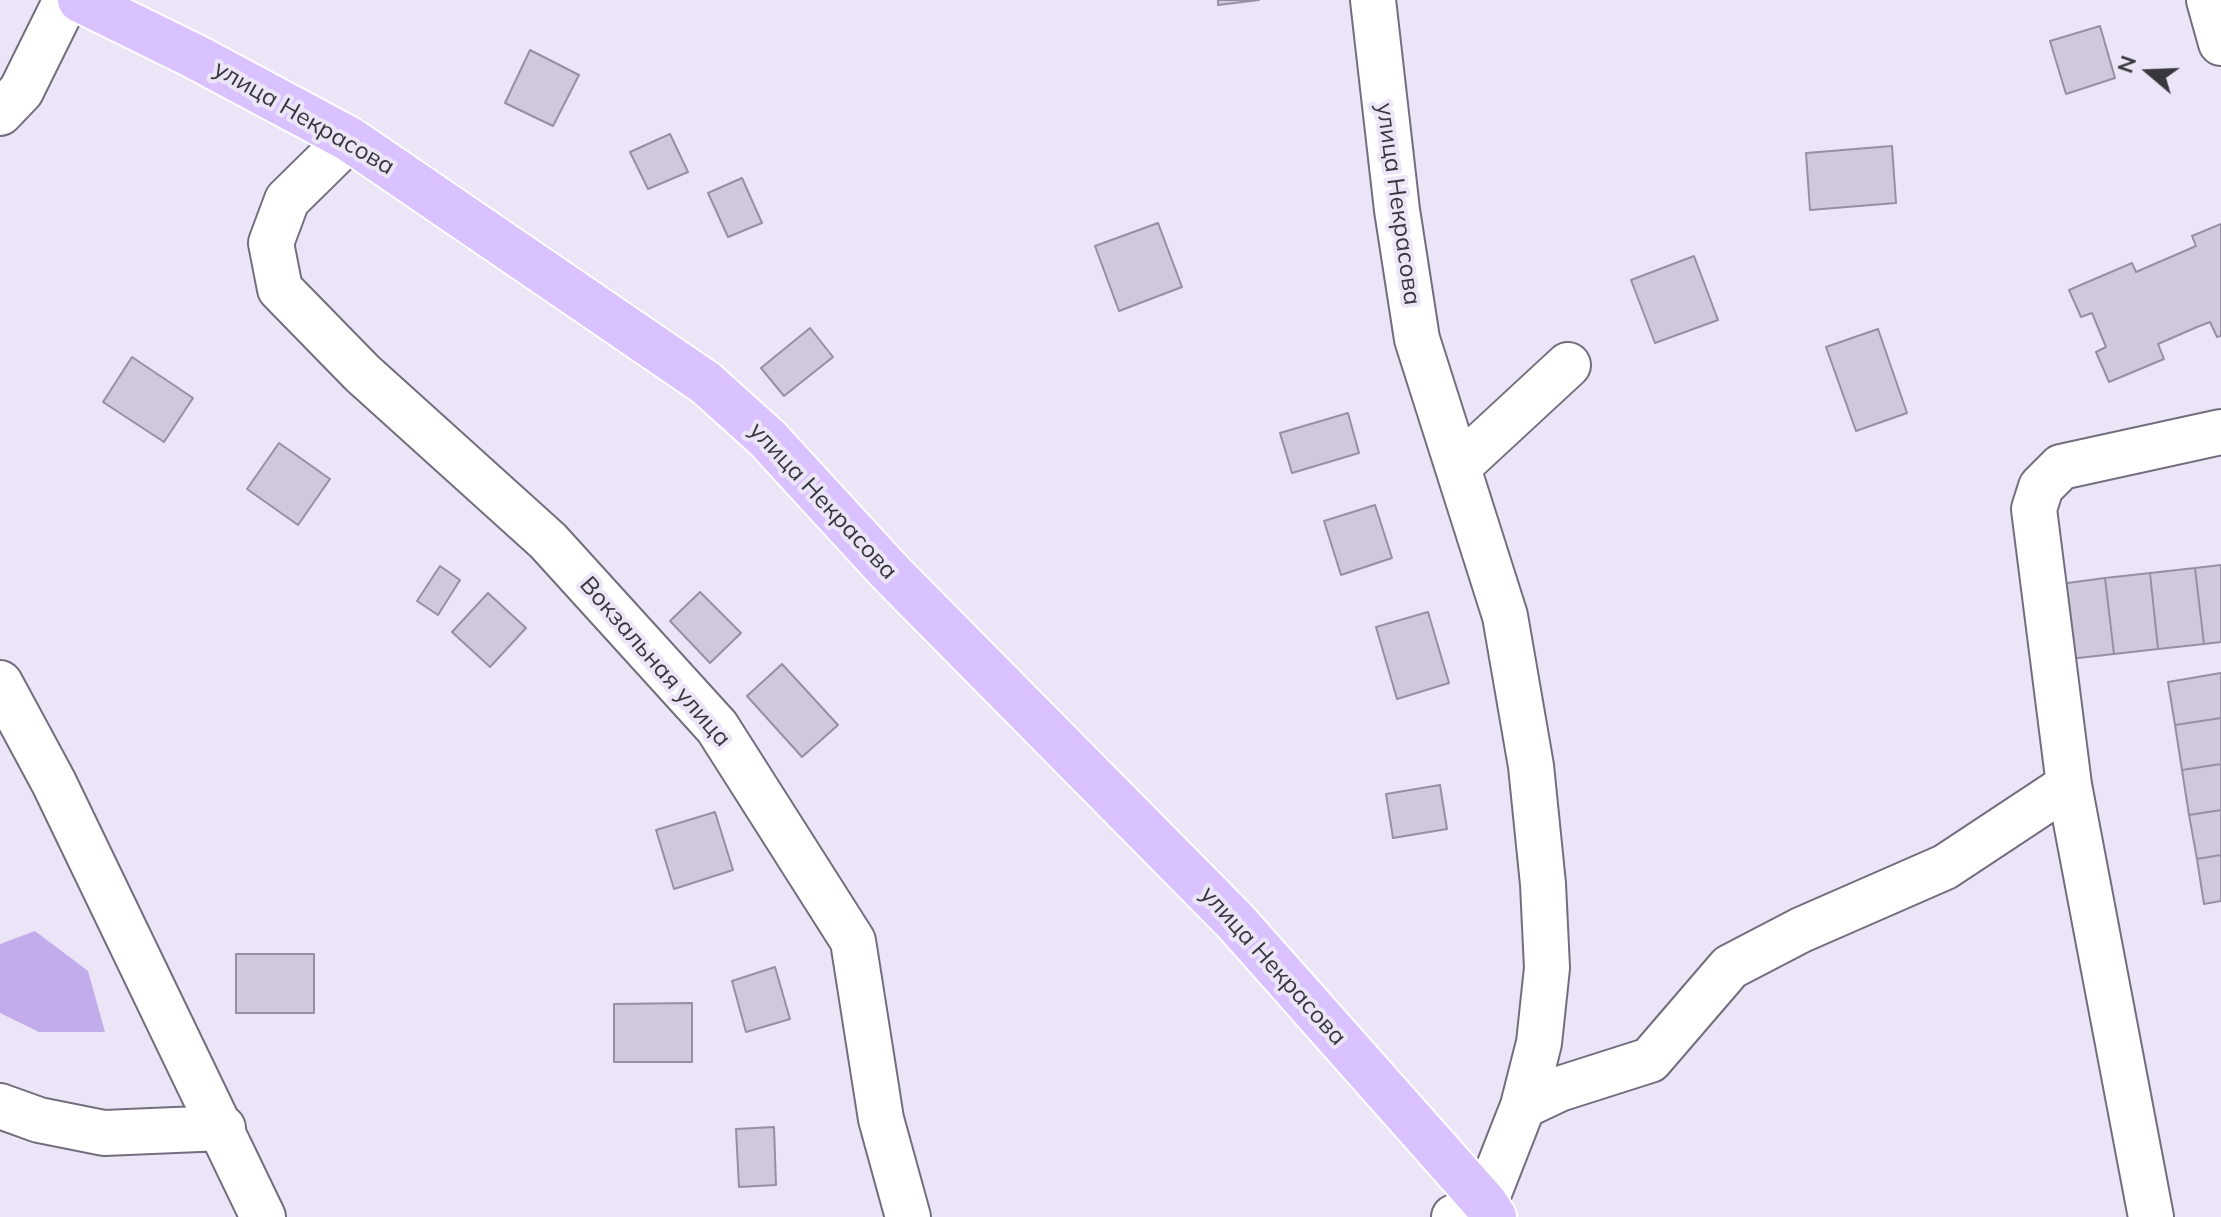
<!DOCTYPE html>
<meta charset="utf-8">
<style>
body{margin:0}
#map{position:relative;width:2221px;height:1217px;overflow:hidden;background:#ebe5f7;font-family:Mulish,sans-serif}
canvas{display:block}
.north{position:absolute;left:2109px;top:32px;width:80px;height:80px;-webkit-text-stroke:6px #ebe5f7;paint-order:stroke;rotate:289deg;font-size:22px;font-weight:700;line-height:32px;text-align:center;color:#39373e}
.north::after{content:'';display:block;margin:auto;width:28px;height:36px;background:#39373e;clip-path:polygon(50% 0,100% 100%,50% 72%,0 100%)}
</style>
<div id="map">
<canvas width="2221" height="1217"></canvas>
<div class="north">N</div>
</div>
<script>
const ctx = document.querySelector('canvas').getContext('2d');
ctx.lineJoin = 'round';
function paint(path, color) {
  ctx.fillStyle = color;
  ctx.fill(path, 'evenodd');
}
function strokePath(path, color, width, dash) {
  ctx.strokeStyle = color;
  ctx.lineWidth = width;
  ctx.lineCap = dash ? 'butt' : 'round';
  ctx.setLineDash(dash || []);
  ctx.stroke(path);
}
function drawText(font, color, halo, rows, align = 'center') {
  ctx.font = font + ' Mulish,sans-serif';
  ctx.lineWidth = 8;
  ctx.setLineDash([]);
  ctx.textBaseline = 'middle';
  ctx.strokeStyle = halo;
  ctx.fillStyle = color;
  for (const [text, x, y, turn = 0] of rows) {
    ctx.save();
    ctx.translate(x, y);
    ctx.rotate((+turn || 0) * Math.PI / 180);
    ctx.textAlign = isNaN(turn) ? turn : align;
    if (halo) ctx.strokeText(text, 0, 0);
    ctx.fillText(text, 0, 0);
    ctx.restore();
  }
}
const water = new Path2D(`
 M35,931L88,971L105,1032H39L0,1013V944Z`);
const building = new Path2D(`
 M1218,0H1259L1218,5Z
 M2100,26L2115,78L2066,94L2050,41Z
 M530,50L579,75L553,126L505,103Z
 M670,134L688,172L648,189L630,152Z
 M1892,146L1896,203L1810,210L1806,153Z
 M742,178L762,223L728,237L708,193Z
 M1158,223L1182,287L1119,311L1095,246Z
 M2221,224V336L2217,337L2210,322L2197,327L2158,344L2164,359L2109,382L2096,352L2106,347L2092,313L2081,317L2069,290L2132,263L2136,272L2196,246L2192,236Z
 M1694,256L1718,320L1655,343L1631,280Z
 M810,328L833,357L784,396L761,368Z
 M1878,329L1907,413L1856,431L1826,347Z
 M132,357L193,398L164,442L103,402Z
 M1348,413L1359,453L1292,473L1280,433Z
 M279,443L330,479L298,525L247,489Z
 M1375,505L1392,558L1341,575L1324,521Z
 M2221,565V642L2204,644L2195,568Z
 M440,566L460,580L438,615L417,601Z
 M2195,568L2204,644L2158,649L2150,573Z
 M2150,573L2158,649L2114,654L2105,578Z
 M2105,578L2114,654L2069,659L2060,584Z
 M700,592L741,633L710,663L670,621Z
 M488,593L526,628L490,667L452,632Z
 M1428,612L1449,683L1397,699L1376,627Z
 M782,664L838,725L802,757L747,696Z
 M2221,673V718L2175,725L2168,682Z
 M2221,718V764L2182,770L2175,725Z
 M2221,764V810L2189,815L2182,770Z
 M1440,785L1447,829L1393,838L1386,794Z
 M2221,810V855L2197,859L2189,815Z
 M715,812L733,870L674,889L656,830Z
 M2221,855V901L2204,904L2197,859Z
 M236,954H314V1013H236Z
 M775,967L790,1019L746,1032L732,981Z
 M692,1003V1062H614V1004Z
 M774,1127L776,1185L739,1187L736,1129Z`);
const minor = new Path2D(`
 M1373,0L1397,210L1417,339L1505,616L1531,766L1543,884L1547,968L1539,1043L1523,1106L1485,1203L1454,1217
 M2209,0L2221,43
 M0,113L21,91L66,0
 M349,139L287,200L271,243L280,289L362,373L548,541L717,727L853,941L881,1119L908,1217
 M1460,465L1568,365
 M0,683L54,783L263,1217
 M0,1106L39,1120L104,1133L223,1128
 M1523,1106L1559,1089L1650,1060L1730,967L1801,930L1945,867L2069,785
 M2151,1217L2069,785L2034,509L2041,487L2061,467L2221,432`);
const major = new Path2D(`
 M80,0L194,56L349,139L706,383L767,438L891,573L1235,921L1485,1203L1494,1217`);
const streetNames = [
 ["улица Некрасова",304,118,30],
 ["улица Некрасова",1398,204,82],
 ["улица Некрасова",823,501,47],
 ["Вокзальная улица",655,662,49],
 ["улица Некрасова",1273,966,48]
];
paint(water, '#c3aceb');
paint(building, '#cfc9db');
strokePath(building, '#9690a1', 2);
strokePath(minor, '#736e7e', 48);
strokePath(major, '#fff', 48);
strokePath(minor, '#fff', 44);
strokePath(major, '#dac1ff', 44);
drawText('24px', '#39373e', '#ebe5f7', streetNames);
</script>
